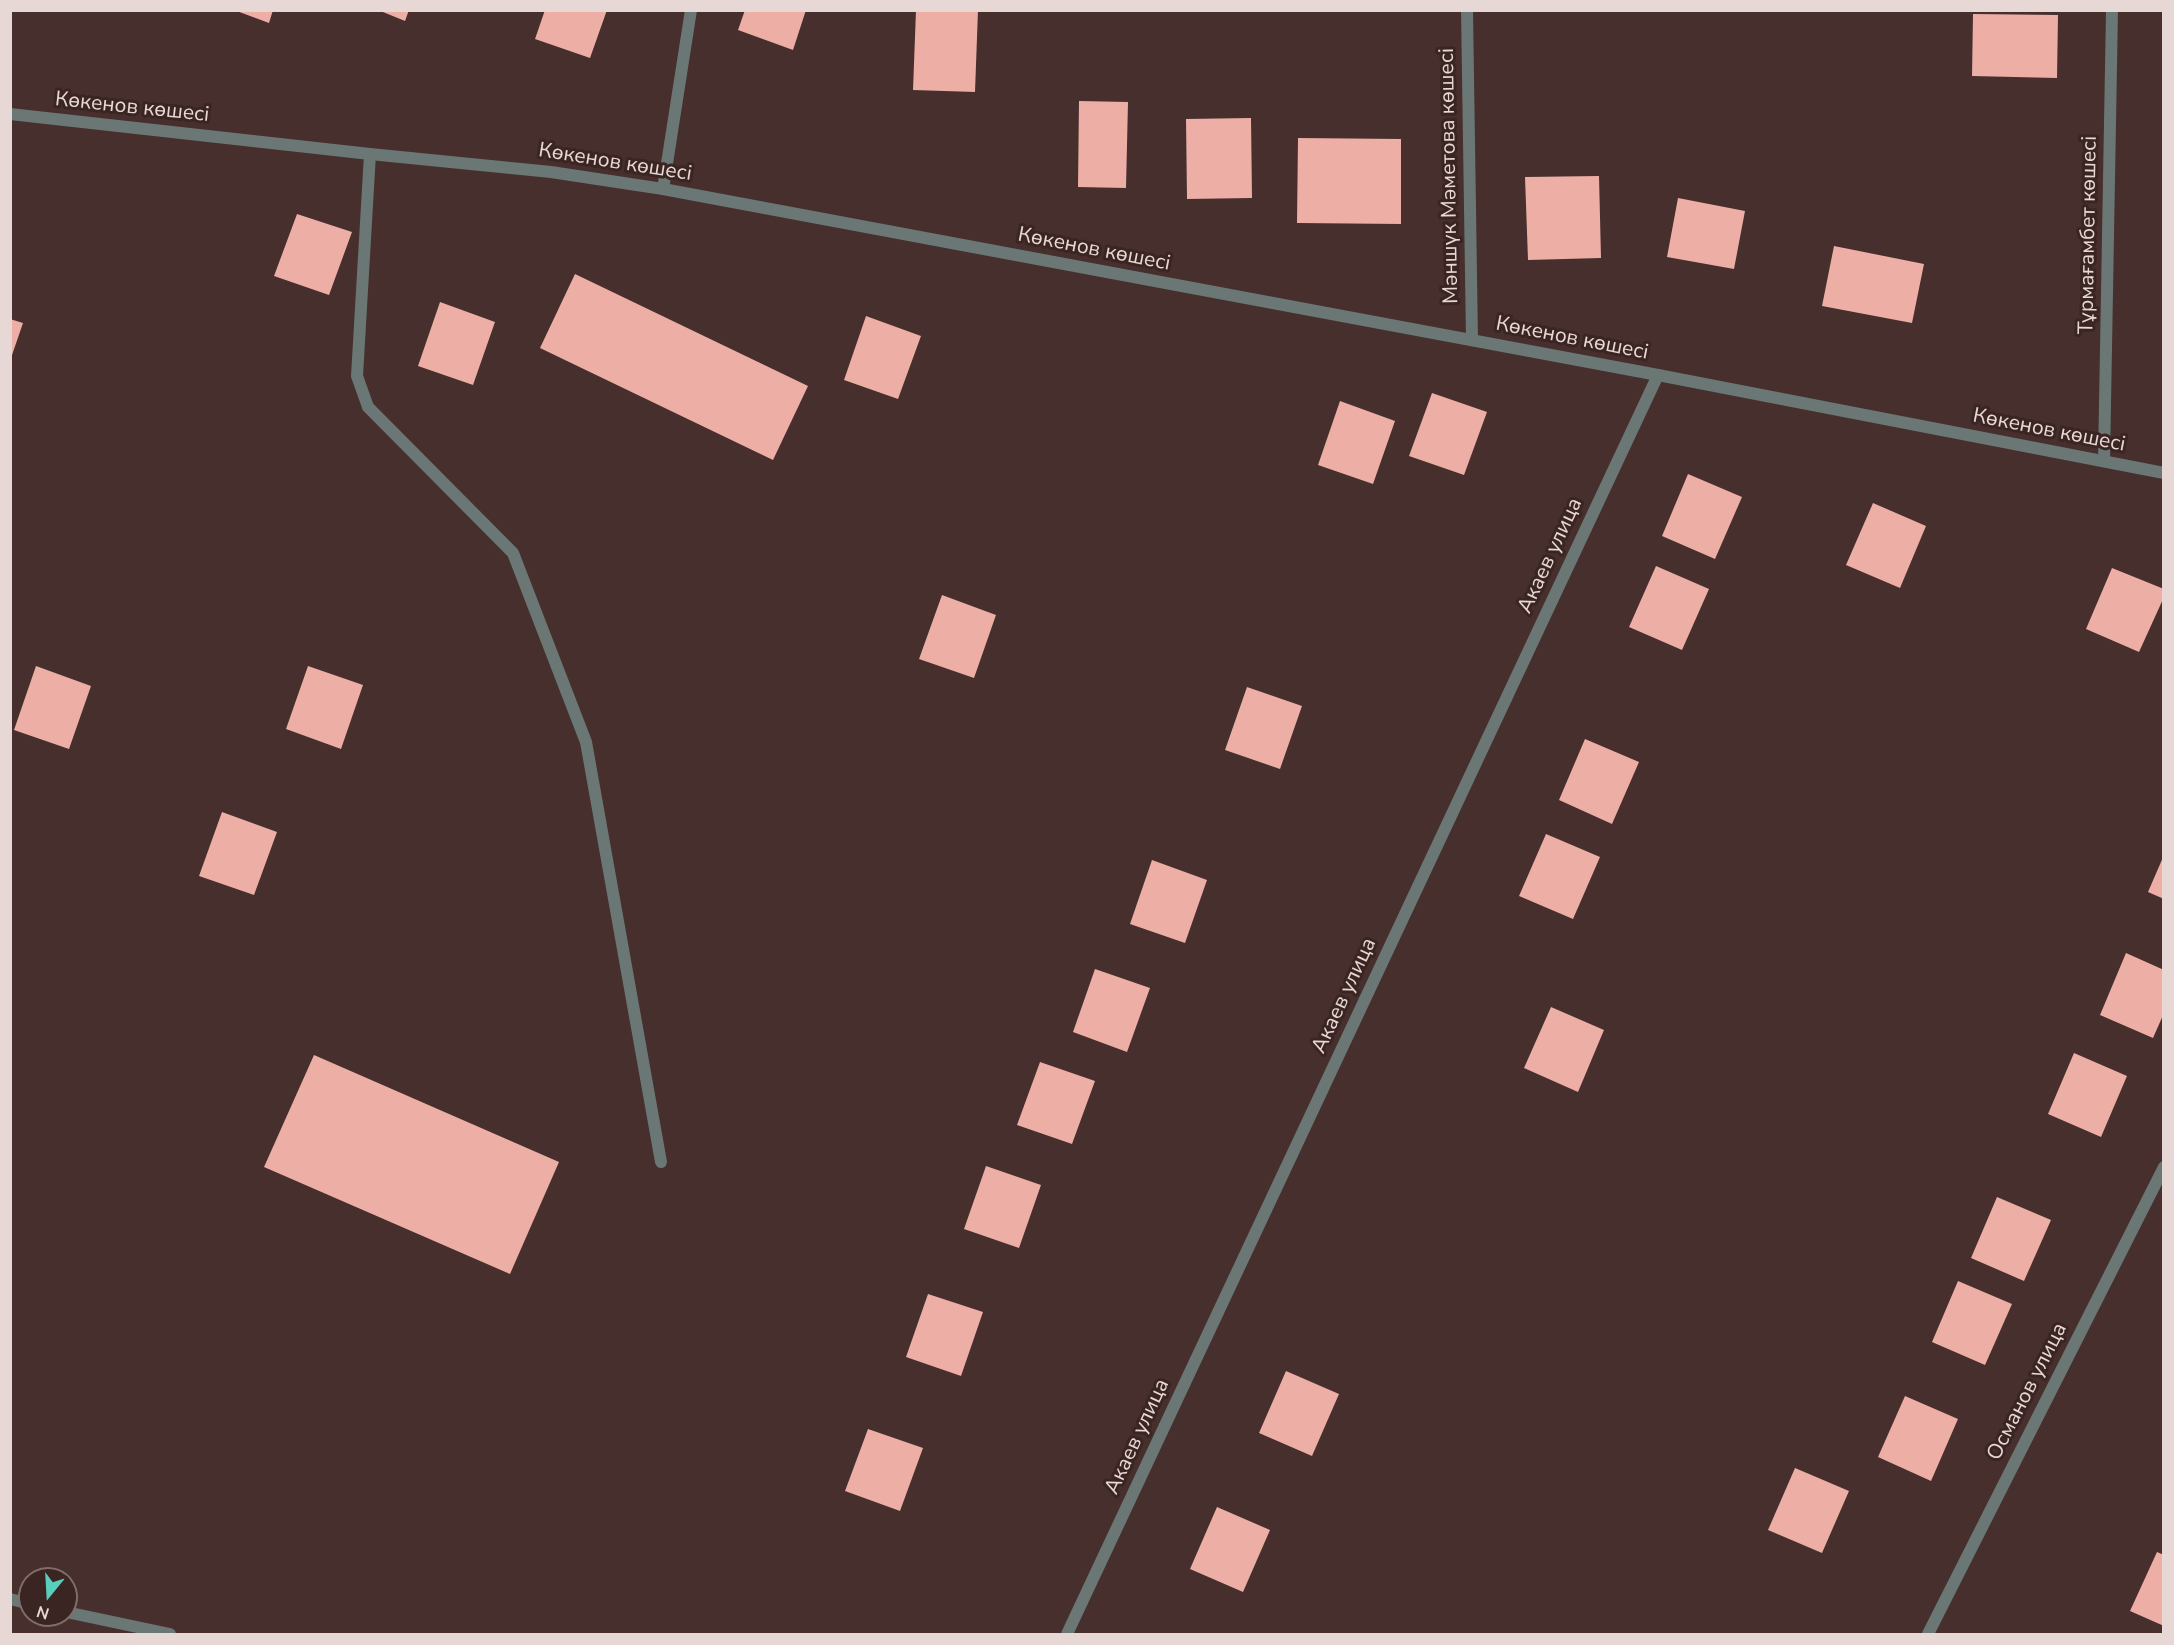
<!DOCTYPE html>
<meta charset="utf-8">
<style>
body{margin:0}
#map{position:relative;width:2174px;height:1645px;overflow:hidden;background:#462f2c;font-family:"Nunito Sans",sans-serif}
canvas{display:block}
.frame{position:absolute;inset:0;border:12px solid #e7d8d6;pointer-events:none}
.north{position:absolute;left:18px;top:1567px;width:60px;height:60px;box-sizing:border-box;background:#3b2523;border:2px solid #806d6b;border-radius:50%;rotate:198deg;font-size:16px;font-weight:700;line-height:24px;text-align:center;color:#e7d8d6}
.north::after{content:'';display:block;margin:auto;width:21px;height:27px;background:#5acebd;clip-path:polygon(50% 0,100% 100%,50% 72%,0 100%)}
</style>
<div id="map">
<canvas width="2174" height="1645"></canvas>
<div class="frame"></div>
<div class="north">N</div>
</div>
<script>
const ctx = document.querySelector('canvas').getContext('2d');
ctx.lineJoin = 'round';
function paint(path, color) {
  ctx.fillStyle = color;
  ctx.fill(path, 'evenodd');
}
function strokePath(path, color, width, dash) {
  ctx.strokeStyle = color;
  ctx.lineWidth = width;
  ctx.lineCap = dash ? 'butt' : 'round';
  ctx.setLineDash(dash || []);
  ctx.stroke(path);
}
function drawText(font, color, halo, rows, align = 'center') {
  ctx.font = font + ' "Nunito Sans",sans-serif';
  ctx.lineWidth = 6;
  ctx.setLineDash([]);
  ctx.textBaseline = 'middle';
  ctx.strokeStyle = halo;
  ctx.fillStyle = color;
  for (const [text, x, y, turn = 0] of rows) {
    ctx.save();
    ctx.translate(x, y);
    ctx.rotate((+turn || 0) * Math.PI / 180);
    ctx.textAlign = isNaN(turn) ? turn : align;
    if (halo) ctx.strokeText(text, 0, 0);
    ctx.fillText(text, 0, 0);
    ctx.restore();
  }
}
const building = new Path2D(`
 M234,10H273L269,23Z
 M378,10H409L405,21Z
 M545,10H607L590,58L535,39Z
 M745,10H806L793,50L738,30Z
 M916,10H978L975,92L913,90Z
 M1973,14L2058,15L2057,78L1972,76Z
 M1079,101L1128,102L1126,188L1078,187Z
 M1251,118L1252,198L1187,199L1186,119Z
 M1298,138L1401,139V224L1297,223Z
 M1599,176L1601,258L1528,260L1525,177Z
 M1678,198L1745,211L1734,269L1667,257Z
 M297,214L352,232L329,295L274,276Z
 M1834,246L1924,264L1912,323L1822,306Z
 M575,274L808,386L773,460L540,348Z
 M440,302L495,322L473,385L418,366Z
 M866,316L921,336L898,399L844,380Z
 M10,319L23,323L11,358H10Z
 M1432,393L1487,412L1464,475L1409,456Z
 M1340,401L1395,421L1373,484L1318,465Z
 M1688,474L1742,497L1715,559L1662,536Z
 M1873,503L1926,526L1900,588L1846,565Z
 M1656,566L1709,589L1682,650L1629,627Z
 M2112,568L2164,589V597L2139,652L2086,629Z
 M942,595L996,615L974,678L919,659Z
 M36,666L91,686L69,749L14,730Z
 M308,666L363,685L341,749L286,729Z
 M1247,687L1302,706L1280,769L1225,750Z
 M1585,739L1639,762L1612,824L1559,800Z
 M222,812L277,832L254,895L199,876Z
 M1546,834L1600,857L1573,919L1519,896Z
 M2164,855V899L2148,892Z
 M1152,860L1207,880L1185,943L1130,924Z
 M2126,953L2164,970V1013L2153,1038L2100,1015Z
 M1095,969L1150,988L1127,1052L1073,1032Z
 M1551,1007L1604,1030L1578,1092L1524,1068Z
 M2074,1053L2127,1076L2101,1137L2048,1114Z
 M314,1055L559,1162L510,1274L264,1167Z
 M1040,1062L1095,1081L1072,1144L1017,1125Z
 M986,1166L1041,1185L1019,1248L964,1229Z
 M1997,1197L2051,1220L2024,1281L1971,1258Z
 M1958,1281L2012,1304L1985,1365L1932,1342Z
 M928,1294L983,1312L961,1376L906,1357Z
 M1286,1371L1339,1394L1312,1456L1259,1433Z
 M1905,1396L1958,1419L1931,1481L1878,1457Z
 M868,1429L923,1448L900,1511L845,1491Z
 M1795,1468L1849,1491L1822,1553L1768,1530Z
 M1217,1507L1270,1530L1243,1592L1190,1569Z
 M2157,1552L2164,1555V1626L2130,1611Z`);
const minor = new Path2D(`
 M1467,10L1472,340
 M370,154L357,376L368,407L513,553L586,742L661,1162
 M663,189L691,10
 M2104,461L2112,10
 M10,1599L30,1604
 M66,1612L170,1634
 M1067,1634L1658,375
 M1928,1634L2164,1167`);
const tertiary = new Path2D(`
 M10,114L370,154L551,172L663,189L1658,375L2164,473`);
const streetNames = [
 ["Көкенов көшесі",132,108,6],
 ["Көкенов көшесі",615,163,9],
 ["Мәншүк Мәметова көшесі",1450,176,-91],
 ["Тұрмағамбет көшесі",2089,235,-89],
 ["Көкенов көшесі",1094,250,11],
 ["Көкенов көшесі",1572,339,11],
 ["Көкенов көшесі",2049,431,11],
 ["Акаев улица",1551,556,-65],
 ["Акаев улица",1345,996,-65],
 ["Османов улица",2028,1392,-63],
 ["Акаев улица",1138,1437,-65]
];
paint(building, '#edaea6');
strokePath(minor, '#6a7774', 12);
strokePath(tertiary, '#6a7774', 12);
drawText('21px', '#e7d8d6', '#3b2523', streetNames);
</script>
